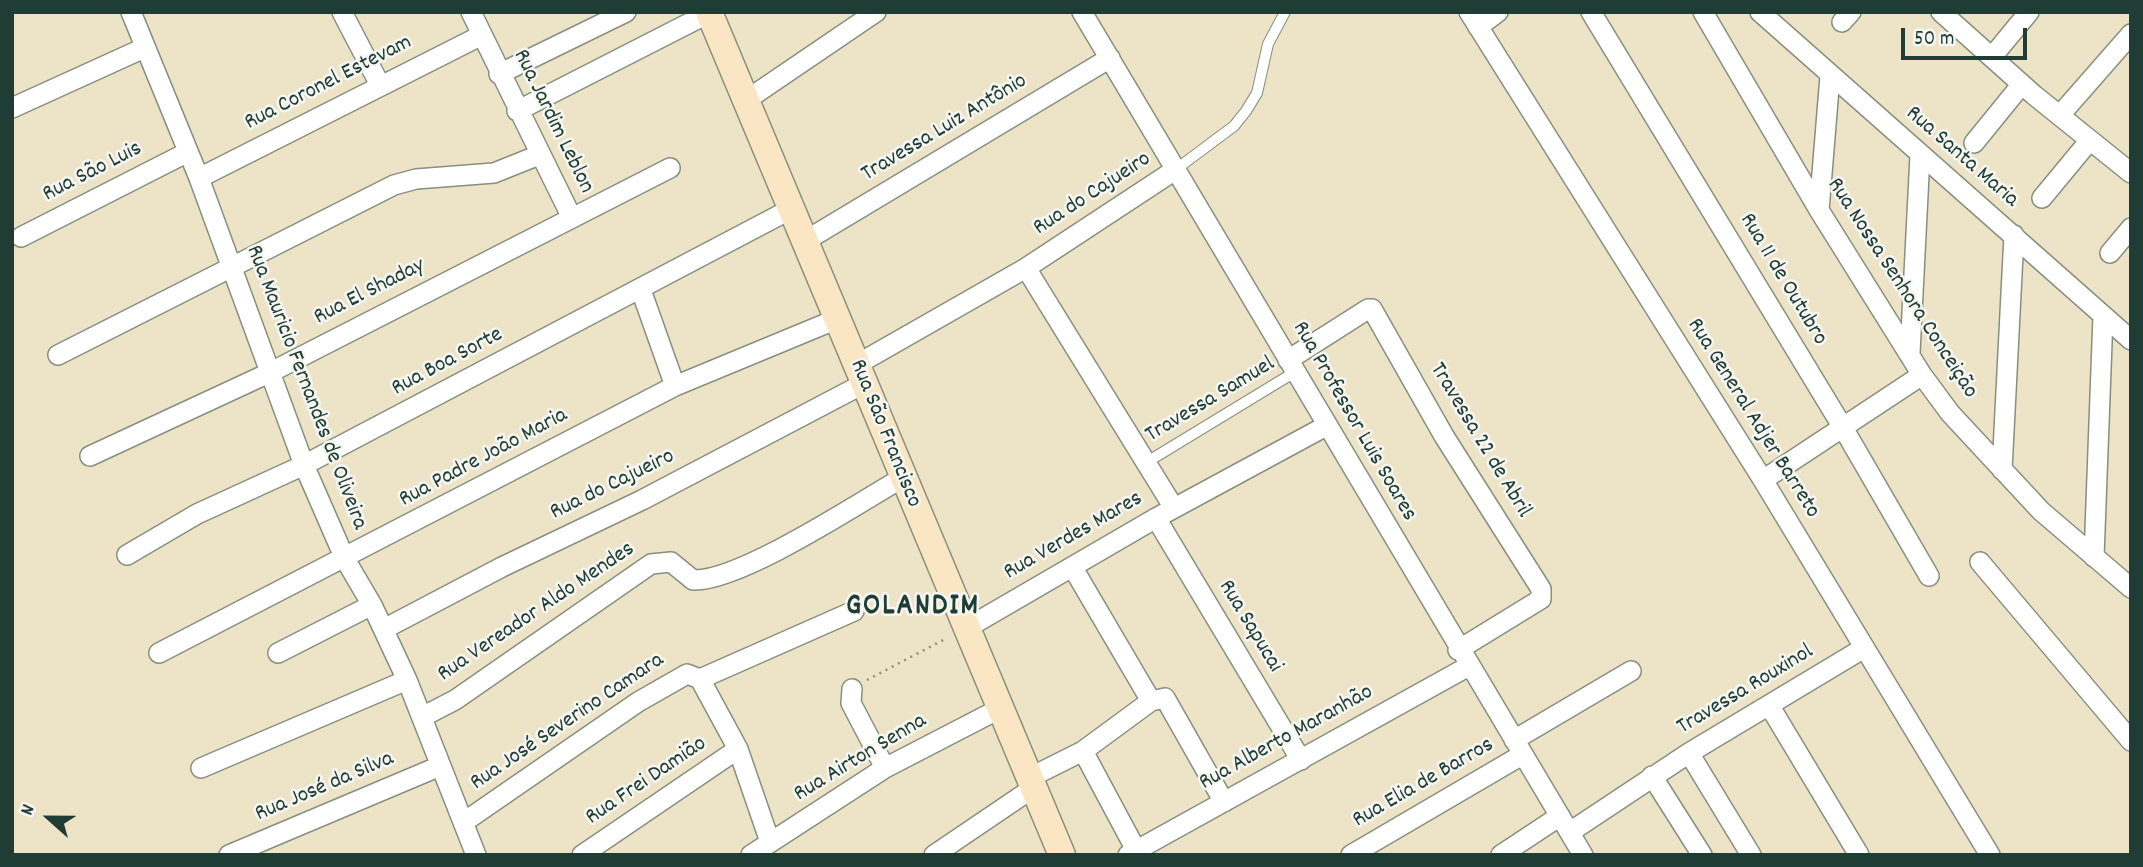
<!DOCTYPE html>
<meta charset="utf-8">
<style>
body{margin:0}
#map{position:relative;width:2143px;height:867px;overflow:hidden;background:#ede3c7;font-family:Dekko,sans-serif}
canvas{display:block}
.frame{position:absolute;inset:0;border:14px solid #1f3d34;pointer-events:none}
.north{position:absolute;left:14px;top:783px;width:70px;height:70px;-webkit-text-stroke:5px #f6f6f2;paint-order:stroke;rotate:291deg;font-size:19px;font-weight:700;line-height:28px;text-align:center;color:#1f3d34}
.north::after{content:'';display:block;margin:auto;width:24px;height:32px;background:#1f3d34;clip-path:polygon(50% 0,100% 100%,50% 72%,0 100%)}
.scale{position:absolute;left:1901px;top:28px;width:126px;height:32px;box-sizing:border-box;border:4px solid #1f3d34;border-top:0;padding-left:9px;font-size:21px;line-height:24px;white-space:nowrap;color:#1f3d34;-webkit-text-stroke:5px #f6f6f2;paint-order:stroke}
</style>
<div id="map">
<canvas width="2143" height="867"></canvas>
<div class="frame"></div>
<div class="north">N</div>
<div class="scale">50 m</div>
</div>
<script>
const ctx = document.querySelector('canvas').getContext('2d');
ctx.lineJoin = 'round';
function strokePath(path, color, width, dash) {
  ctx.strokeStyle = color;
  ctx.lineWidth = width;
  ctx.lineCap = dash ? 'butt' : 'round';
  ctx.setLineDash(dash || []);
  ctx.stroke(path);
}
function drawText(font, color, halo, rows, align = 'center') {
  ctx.font = font + ' Dekko,sans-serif';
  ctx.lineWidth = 5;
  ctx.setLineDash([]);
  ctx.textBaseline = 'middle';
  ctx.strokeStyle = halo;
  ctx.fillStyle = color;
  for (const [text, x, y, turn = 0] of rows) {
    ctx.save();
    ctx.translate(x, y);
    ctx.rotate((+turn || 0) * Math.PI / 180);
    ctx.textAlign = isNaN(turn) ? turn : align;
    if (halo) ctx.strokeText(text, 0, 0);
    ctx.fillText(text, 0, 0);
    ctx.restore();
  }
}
const path = new Path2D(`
 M867,680L947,638`);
const lane = new Path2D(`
 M1175,170L1234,126L1246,111L1257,93L1268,44L1285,12
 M1147,462L1295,372`);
const street = new Path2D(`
 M131,12L199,178L304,465L345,559L372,605L407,680L476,855
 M342,12L380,85
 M471,12L571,216
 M1082,12L1583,855
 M1469,12L1763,480L1990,855
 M1591,12L1842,426L1929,576
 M1703,12L1819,210L1922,375L1950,413L2041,511L2131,588
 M1760,12L2131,340
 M1941,12L2034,95L2131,173
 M1842,22L1851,12
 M1478,27L1498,12
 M1992,57L2029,12
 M499,74L626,12
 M745,101L876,12
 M12,108L144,48
 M517,111L709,13
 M2060,115L2131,34
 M1974,143L2022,84
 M199,178L482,35
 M2042,198L2090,140
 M1819,210L1830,76
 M21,237L188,152
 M805,241L1110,58
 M2110,253L2131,228
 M1026,268L1174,508
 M641,290L675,386
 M1910,353L1920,155
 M58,355L394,185L416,179L494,173L539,155
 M1288,360L1368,309H1372L1444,436L1541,589V599L1458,650
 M856,365L1026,268L1175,170
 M90,456L271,372L670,168
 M2002,470L2014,235
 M1763,480L1922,375
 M1156,518L1301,760
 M127,555L197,514L304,465L791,209
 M2094,557L2103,316
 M1980,562L2131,741
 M1073,568L1151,701
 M384,629L502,567L642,500L863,384
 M965,629L1156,518L1326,426
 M159,653L675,386L837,319
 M278,653L372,605
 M700,679L738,749L770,842
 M700,679L854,611
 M852,689L851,703L885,768
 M1769,705L1859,855
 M422,717L455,700L651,564L671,562L693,580C739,582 859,503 902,478
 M1514,740L1631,671
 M1083,751L1151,701L1165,698L1224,802
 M1689,753L1751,855
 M201,768L407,680
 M1652,776L1702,855
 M1029,778L1083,751L1136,850
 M464,822L638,702L687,674L700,679
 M1570,832L1689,753L1864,648
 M229,855L440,766
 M582,855L738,749
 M751,855L885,768L999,709
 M934,855L1033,788
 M1128,855L1469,666
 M1351,855L1522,755
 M1501,855L1560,816`);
const secondary = new Path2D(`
 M709,12L1062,855`);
const streetNames = [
 ["Rua Coronel Estevam",329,84,-27],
 ["Rua Jardim Leblon",552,122,64],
 ["Travessa Luiz Antônio",945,129,-31],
 ["Rua Santa Maria",1961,158,41],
 ["Rua São Luis",93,173,-27],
 ["Rua do Cajueiro",1093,195,-33],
 ["Rua 11 de Outubro",1782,280,59],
 ["Rua Nossa Senhora Conceição",1901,289,57],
 ["Rua El Shaday",370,293,-27],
 ["Rua Boa Sorte",448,363,-28],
 ["Rua Mauricio Fernandes de Oliveira",305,388,69],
 ["Travessa Samuel",1211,401,-31],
 ["Rua General Adjer Barreto",1752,419,58],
 ["Rua Professor Luis Soares",1353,422,60],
 ["Rua São Francisco",884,434,68],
 ["Travessa 22 de Abril",1479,441,59],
 ["Rua Padre João Maria",484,459,-28],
 ["Rua do Cajueiro",613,486,-26],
 ["Rua Verdes Mares",1074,537,-30],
 ["Rua Vereador Aldo Mendes",537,613,-34],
 ["Rua Sapucai",1249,627,59],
 ["Travessa Rouxinol",1746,691,-31],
 ["Rua José Severino Camara",568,723,-34],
 ["Rua Alberto Maranhão",1287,739,-29],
 ["Rua Airton Senna",861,759,-31],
 ["Rua Frei Damião",647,782,-34],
 ["Rua Elia de Barros",1424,784,-30],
 ["Rua José da Silva",325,788,-23]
];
const districtNames = [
 ["GOLANDIM",913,609]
];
strokePath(lane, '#86907e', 12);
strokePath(street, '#86907e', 22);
strokePath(secondary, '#86907e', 29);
strokePath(path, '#86907e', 2.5, [2, 5]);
strokePath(lane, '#fff', 10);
strokePath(street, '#fff', 19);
strokePath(secondary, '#fbe6c4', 26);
drawText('23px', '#1f3d34', '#f6f6f2', streetNames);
ctx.letterSpacing = '2px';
drawText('bold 30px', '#1f3d34', '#f6f6f2', districtNames);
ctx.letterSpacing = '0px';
</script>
